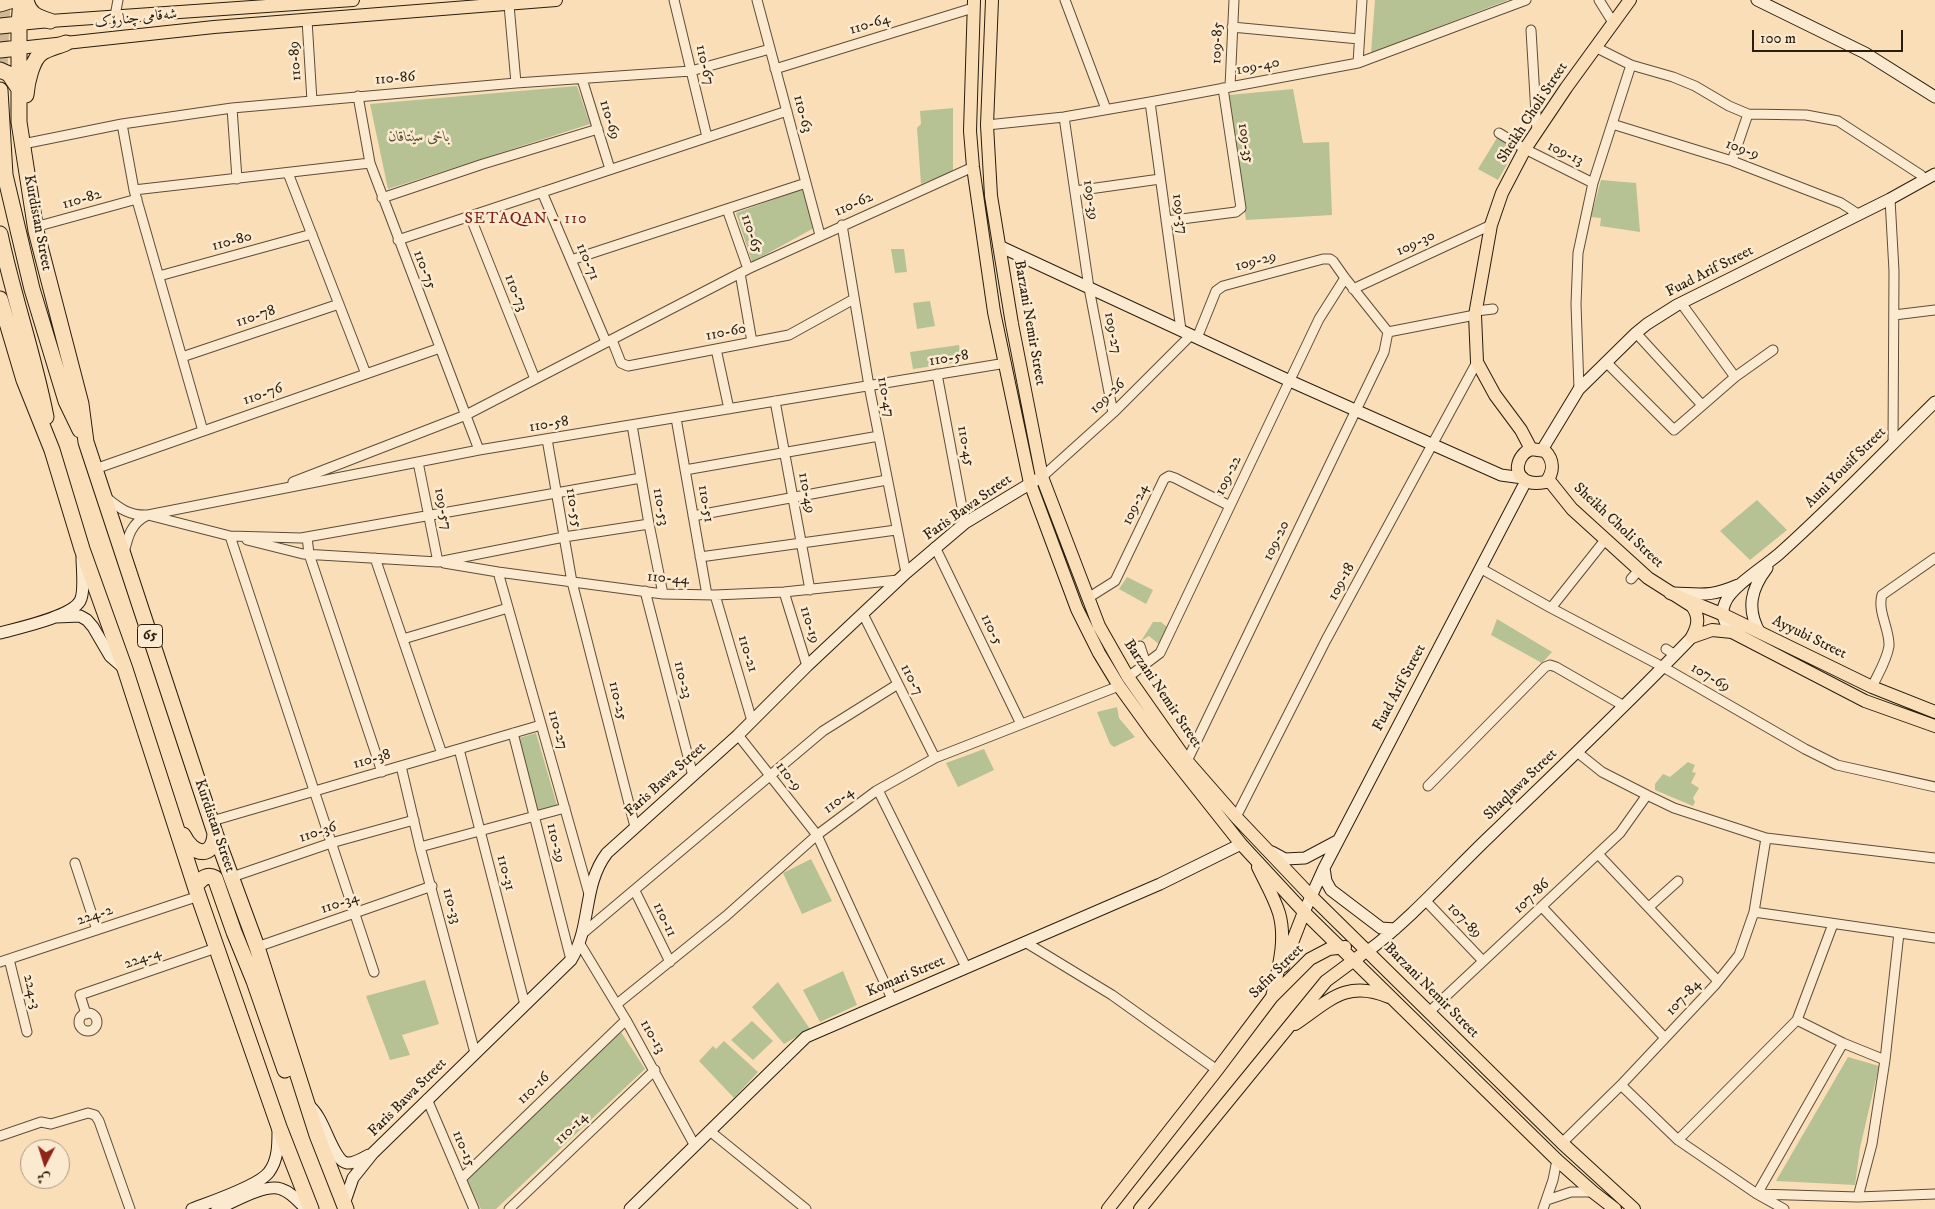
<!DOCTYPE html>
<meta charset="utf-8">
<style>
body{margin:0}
#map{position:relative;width:1935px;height:1209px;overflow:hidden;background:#fadeb7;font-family:"IM FELL DW Pica",Amiri,serif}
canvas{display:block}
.north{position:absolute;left:20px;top:1139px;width:50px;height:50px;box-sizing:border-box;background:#fcead0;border:1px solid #a89882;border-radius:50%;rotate:185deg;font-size:14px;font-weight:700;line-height:20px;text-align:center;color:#291d0d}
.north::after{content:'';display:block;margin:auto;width:18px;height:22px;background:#8f2418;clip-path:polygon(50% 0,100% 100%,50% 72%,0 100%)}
.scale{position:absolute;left:1752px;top:30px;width:151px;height:22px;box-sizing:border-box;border:2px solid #291d0d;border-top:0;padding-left:6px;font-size:15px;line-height:18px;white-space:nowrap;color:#291d0d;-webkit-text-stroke:4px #fcead0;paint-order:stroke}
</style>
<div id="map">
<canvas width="1935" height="1209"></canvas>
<div class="north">ش</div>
<div class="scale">100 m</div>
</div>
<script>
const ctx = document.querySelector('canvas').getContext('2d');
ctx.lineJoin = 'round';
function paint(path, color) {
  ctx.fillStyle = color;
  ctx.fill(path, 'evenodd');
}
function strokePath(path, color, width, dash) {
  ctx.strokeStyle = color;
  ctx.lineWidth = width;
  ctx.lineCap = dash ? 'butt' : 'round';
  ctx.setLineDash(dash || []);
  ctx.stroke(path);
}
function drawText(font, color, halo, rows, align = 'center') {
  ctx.font = font + ' "IM FELL DW Pica",Amiri,serif';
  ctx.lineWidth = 5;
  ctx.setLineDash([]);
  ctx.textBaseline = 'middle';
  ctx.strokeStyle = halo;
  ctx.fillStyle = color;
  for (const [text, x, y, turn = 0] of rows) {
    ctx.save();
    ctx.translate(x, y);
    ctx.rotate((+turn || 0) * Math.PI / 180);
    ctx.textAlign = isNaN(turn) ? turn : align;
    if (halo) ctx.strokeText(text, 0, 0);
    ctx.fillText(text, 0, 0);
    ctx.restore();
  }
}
const green = new Path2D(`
 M1375,0H1508L1371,53Z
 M577,86L590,124L388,189L370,104Z
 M1293,89L1303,143L1329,142L1332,215L1246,220L1229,95Z
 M953,108V171L921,184L917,128L921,124L920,111Z
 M1497,138L1518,145L1498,180L1478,169Z
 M1601,180L1636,183L1640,232L1600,226L1601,218L1591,217Z
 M802,189L814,228L752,262L736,213Z
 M891,249H904L907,272L895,273Z
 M930,301L935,326L917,329L913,303Z
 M959,345L961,362L913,369L910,352Z
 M1757,500L1787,530L1750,560L1720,531Z
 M1127,577L1153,590L1146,604L1119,589Z
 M1497,619L1552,652L1542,663L1491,635Z
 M1153,622H1161L1167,627L1160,645L1149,636L1141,641Z
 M1117,707L1119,718L1135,737L1114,747L1110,744L1097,712Z
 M536,733L557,805L538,810L519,738Z
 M984,749L994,770L958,787L946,763Z
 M1688,762L1695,765L1692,772L1696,773L1691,783L1699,788L1693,798L1695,802L1693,806L1655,790V784L1663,774L1670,777Z
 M811,859L832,901L802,914L783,873Z
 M843,971L857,1005L820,1022L803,990Z
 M425,980L439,1024L402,1035L410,1055L390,1060L366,996Z
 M778,982L810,1029L784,1044L752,1007Z
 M752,1021L773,1041L753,1060L731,1040Z
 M621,1032L645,1069L496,1209H481L467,1180Z
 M724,1041L758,1072L734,1098L699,1061L713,1046L716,1049Z
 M1848,1057L1879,1066L1860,1148L1855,1185L1776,1181Z`);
const highwayTunnel = new Path2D(`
 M0,68L3,0`);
const street = new Path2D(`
 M674,0L707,137
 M757,0L820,235
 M1065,0L1106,109
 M1599,0L1614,24
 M509,5L516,83
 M115,16L118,0
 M307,20L312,101
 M1232,27L1359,39
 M1531,30L1537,131
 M1597,48L1631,65L1673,77L1695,86L1729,106L1748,114L1806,115L1838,121L1921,175
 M1358,63L1362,0
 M775,69L973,8
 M582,79L610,169
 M1230,87L1234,0
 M358,96L370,163L479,450
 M1150,102L1181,330
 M232,108L237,179
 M1064,117L1089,288L1113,413
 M122,124L134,190L203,431
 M1612,124L1732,161L1841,203L1858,214
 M987,125L1064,117L1150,102L1358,63L1526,0
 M1499,133L1525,149L1593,183
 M23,144L122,124L232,108L516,83L691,71L770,49
 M1732,161L1748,114
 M288,173L366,374
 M134,190L370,163
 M1075,191L1160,179
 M542,192L606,342
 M382,198L483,164L598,129
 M1890,199L1894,271L1893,443
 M727,209L748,269
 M470,216L535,379
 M1166,221L1236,212L1241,208L1223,88
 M842,225L869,386L906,573
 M35,227L137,199
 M398,240L787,111
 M571,260L806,183
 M740,273L752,342
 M159,276L312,234
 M1353,289L1491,225
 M1681,303L1735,377
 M1476,311L1493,309
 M1894,315L1935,310
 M1636,333L1702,405
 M1197,338L1216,291L1223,286L1323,259H1330L1333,261L1345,278L1388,332L1475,315
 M612,340L621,363L628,366L789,335L854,299
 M716,349L729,409
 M182,357L339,304
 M1606,362L1674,430L1735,377L1773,350
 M937,374L965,523
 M1579,389L1576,304L1578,253L1593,183L1631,65
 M775,401L810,590
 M676,418L707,595
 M632,425L649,524L663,594
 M547,439L572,582L635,827
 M418,462L438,562
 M95,469L440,348
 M685,470L879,436
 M1042,477L1113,413L1191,335
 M293,482L466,415L748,269L973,167
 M107,498C120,509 130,516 148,515L479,450L1006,363
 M693,516L887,480
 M307,537L309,554L382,772
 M247,540L303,554L438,562L564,537L649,524
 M935,547L1021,724
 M124,553C128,536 131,523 148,515L234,537
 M700,557L896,530
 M375,558L442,754
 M444,563L498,572L663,594L715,595L784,592L898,580
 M1480,568L1551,608L1663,667L1805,749L1837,765L1935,787
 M498,572L589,894
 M1631,579L1639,570
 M645,591L693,776
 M784,592L807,666
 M715,595L752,721
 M1088,598L1115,581L1164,479L1169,476L1175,478L1230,506
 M1551,608L1605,540
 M863,614L935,758
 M403,639L508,608
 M1140,646L1146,664
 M1666,649L1675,655
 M1128,677L1160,653L1319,319L1345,278
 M1872,687C1878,674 1887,660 1889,646C1890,630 1877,611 1882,595L1935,558
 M513,733L571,960
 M738,735L817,835L892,999
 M459,749L525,1005
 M1577,752L1602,772L1647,795L1674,808L1766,838L1935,858
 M1187,761L1384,352L1388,332
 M401,766L420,847L475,1053
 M1428,786L1545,667L1550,665L1556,667L1624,706
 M878,790L966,967
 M1236,817L1326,640L1477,362
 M212,821L541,725
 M420,847L565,808
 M1598,854L1718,981
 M75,863L97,930
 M232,877L331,843L414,820
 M635,891L670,962
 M1425,900L1483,961
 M1542,907L1665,1038
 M1649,907L1678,881
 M1754,912L1935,938
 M582,934L823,731L898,684
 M1025,942L1112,995L1217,1070
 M580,944L626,1020L695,1146
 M257,947L432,886
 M9,959L27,1032
 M0,962L199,896
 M374,972L230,536L301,538L641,478
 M617,1004L726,916L817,835L876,791L935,758L1119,686
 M1429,1012L1620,833L1647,795
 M79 1022a9 9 0 1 1 18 0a9 9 0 1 1-18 0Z
 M86,1014L80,995L216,948
 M1797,1020L1843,1043L1885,1060
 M1843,1043L1757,1194L1858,1197L1935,1194
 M1621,1085L1678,1140L1757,1194L1784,1209
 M427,1099L474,1209
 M711,1132L806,1209
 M0,1136L41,1122L51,1124L88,1113L95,1115L99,1121L130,1209
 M1678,1140L1797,1020L1833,924
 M1562,1143L1621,1085L1715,985L1739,955L1754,912L1766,838
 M461,1179L626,1020
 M1858,1197L1872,1144L1885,1060L1899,933
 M1547,1200L1571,1192H1593
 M509,1209L655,1070
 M1543,1209L1553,1180L1557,1160`);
const secondary = new Path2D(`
 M1757,0L1865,53L1935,97
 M999,246L1290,381L1501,475L1523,478
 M1542,450L1579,389L1636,333L1647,324L1677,305L1890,199L1935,174
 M1673,593C1703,594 1710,597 1738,585
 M56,617L80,616L87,620L93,627L110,656L125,669
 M0,633C18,628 71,617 80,601C85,592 82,568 82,558
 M1734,633C1725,626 1720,614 1725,603C1731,587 1765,566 1779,554C1833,506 1883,453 1935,402
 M1760,633C1746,609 1751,589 1767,568
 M1272,852L1285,859L1305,858L1337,841
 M1324,868L1326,881L1331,890L1381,928L1395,929
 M1304,912L1324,868L1526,481
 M1368,951C1413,917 1451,873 1492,834C1559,769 1627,705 1692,637
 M308,1105C325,1116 332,1161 347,1163C354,1164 363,1158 369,1155
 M344,1204L353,1178L373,1153L571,960C592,926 582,886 607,853L738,735L807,666L906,573L965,523L1036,480
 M192,1209C210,1202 259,1186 269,1172C278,1160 278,1145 278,1131
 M217,1209C232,1203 265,1183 281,1189C291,1192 298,1201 306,1209
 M630,1209L806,1037L1160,884L1241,844`);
const primary = new Path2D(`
 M974,0L970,131L973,167L994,312L1030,483L1077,609L1099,653L1119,686L1153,733L1241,844L1304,912L1557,1160L1593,1192L1615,1209
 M992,0L987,125L991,196L1012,324L1042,477L1099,626L1128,677L1187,761L1236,817L1311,896L1562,1143L1634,1209
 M19,24L50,21L353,0
 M19,48L214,27L556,0
 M1531,449L1521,430L1495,395L1477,362L1475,315L1491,225L1502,193L1525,149L1566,88L1630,0
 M1531,449L1545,451C1554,460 1554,472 1546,482C1540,483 1535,484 1529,482C1511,476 1517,455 1531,449Z
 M1548,479L1572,509L1648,578L1692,606C1700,617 1698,626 1692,637
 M1670,593L1724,615L1872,687L1935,712
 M1692,637L1712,630L1732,632L1865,701L1935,726
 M1258,867C1265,882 1274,897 1279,913C1287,940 1278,970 1272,997
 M1283,966L1304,912
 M1295,1024C1329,1001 1346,979 1389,997
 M1108,1209L1217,1070L1272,997L1310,959L1329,949L1345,947
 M1140,1209L1326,981L1361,955`);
const highway = new Path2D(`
 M21,0L19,24V122L36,231L81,404L86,442L215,833L257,947L317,1135L346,1209
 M26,0C29,14 37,17 50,21
 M0,4L13,0
 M0,26L19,24
 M0,50L19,48
 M0,70L9,74L19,89
 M0,90L5,175L32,289L66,401L80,430
 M26,95C27,83 32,58 43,52C50,48 59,46 66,43
 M0,234C13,296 34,355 46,417
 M0,299L24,380L52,450L82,549L125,669L195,886L279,1127L311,1209
 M183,835C193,856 214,859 215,833
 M195,886C201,880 206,873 215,878L234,932L254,981L285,1070`);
const shields = [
 [150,636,25]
];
const shieldNames = [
 ["65",150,636]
];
const streetNames = [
 ["شەقامی چنارۆک",136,19,-6],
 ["110-64",870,25,-17],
 ["109-85",1218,43,-88],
 ["110-89",296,61,-94],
 ["110-67",704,65,77],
 ["109-40",1258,67,-11],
 ["110-86",395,79,-5],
 ["Sheikh Choli Street",1533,113,-57],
 ["110-63",802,114,75],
 ["110-69",609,120,73],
 ["109-35",1245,143,81],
 ["109-9",1742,150,20],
 ["109-13",1565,154,26],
 ["110-82",82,200,-16],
 ["109-39",1090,200,82],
 ["110-62",854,205,-24],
 ["109-37",1179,214,82],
 ["Kurdistan Street",37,223,79],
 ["110-65",751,234,71],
 ["110-80",232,242,-15],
 ["109-30",1416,244,-25],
 ["110-71",587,262,67],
 ["109-29",1256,262,-15],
 ["110-75",424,270,69],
 ["Fuad Arif Street",1710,272,-27],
 ["110-73",515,293,68],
 ["110-78",256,317,-19],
 ["Barzani Nemir Street",1029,323,80],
 ["110-60",726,333,-11],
 ["109-27",1112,333,79],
 ["110-58",949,359,-9],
 ["110-76",263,395,-19],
 ["110-47",885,397,79],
 ["109-26",1108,397,-44],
 ["110-58",549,425,-9],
 ["110-45",965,446,79],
 ["Auni Yousif Street",1846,468,-45],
 ["109-22",1229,476,-64],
 ["110-49",806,493,79],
 ["110-51",705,504,80],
 ["109-24",1136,505,-65],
 ["110-53",660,507,80],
 ["110-55",573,508,80],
 ["Faris Bawa Street",968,508,-35],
 ["109-57",442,509,79],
 ["Sheikh Choli Street",1618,526,43],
 ["109-20",1277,541,-64],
 ["110-44",668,579,4],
 ["109-18",1342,582,-62],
 ["110-19",809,625,73],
 ["110-5",991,630,64],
 ["Ayyubi Street",1809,638,26],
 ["110-21",747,654,73],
 ["107-69",1710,678,30],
 ["110-23",682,680,76],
 ["110-7",911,680,63],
 ["Fuad Arif Street",1400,688,-62],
 ["Barzani Nemir Street",1162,694,56],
 ["110-25",617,701,76],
 ["110-27",557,730,74],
 ["110-38",372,760,-16],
 ["110-9",788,777,52],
 ["Faris Bawa Street",666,780,-42],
 ["Shaqlawa Street",1521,785,-44],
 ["110-4",839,801,-37],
 ["Kurdistan Street",214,826,71],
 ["110-36",318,833,-18],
 ["110-29",555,843,76],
 ["110-31",505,873,75],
 ["107-86",1532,897,-43],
 ["110-34",340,904,-19],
 ["110-33",451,906,75],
 ["224-2",95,916,-18],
 ["110-11",664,920,64],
 ["107-89",1464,921,46],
 ["224-4",143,959,-19],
 ["Safin Street",1277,972,-45],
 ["Komari Street",906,977,-23],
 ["Barzani Nemir Street",1431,991,45],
 ["224-3",31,992,77],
 ["107-84",1684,998,-47],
 ["110-13",652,1037,60],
 ["110-16",534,1089,-44],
 ["Faris Bawa Street",408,1098,-45],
 ["110-14",572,1129,-44],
 ["110-15",463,1149,67]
];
const parkNames = [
 ["باخی سێتاقان",419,138]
];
const neighbourhoodNames = [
 ["SETAQAN - 110",526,220]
];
paint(green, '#b7c294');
strokePath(highwayTunnel, '#d0b795', 15, [15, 8]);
strokePath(street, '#5d4d38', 11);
strokePath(secondary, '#291d0d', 13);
strokePath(primary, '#291d0d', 14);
strokePath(highway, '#291d0d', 17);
strokePath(street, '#fcead0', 9);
strokePath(secondary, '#fcead0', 11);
strokePath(primary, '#fadeb7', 12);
strokePath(highway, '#fadeb7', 15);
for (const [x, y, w] of shields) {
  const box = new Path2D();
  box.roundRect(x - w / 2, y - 11.5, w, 23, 4);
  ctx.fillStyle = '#fcead0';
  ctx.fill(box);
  strokePath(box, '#291d0d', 1);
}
drawText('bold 14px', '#291d0d', null, shieldNames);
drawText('15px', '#291d0d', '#fcead0', streetNames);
drawText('italic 15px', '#544f36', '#fcead0', parkNames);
ctx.letterSpacing = '1px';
drawText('16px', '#7a1f14', '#fcead0', neighbourhoodNames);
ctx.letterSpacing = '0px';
</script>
